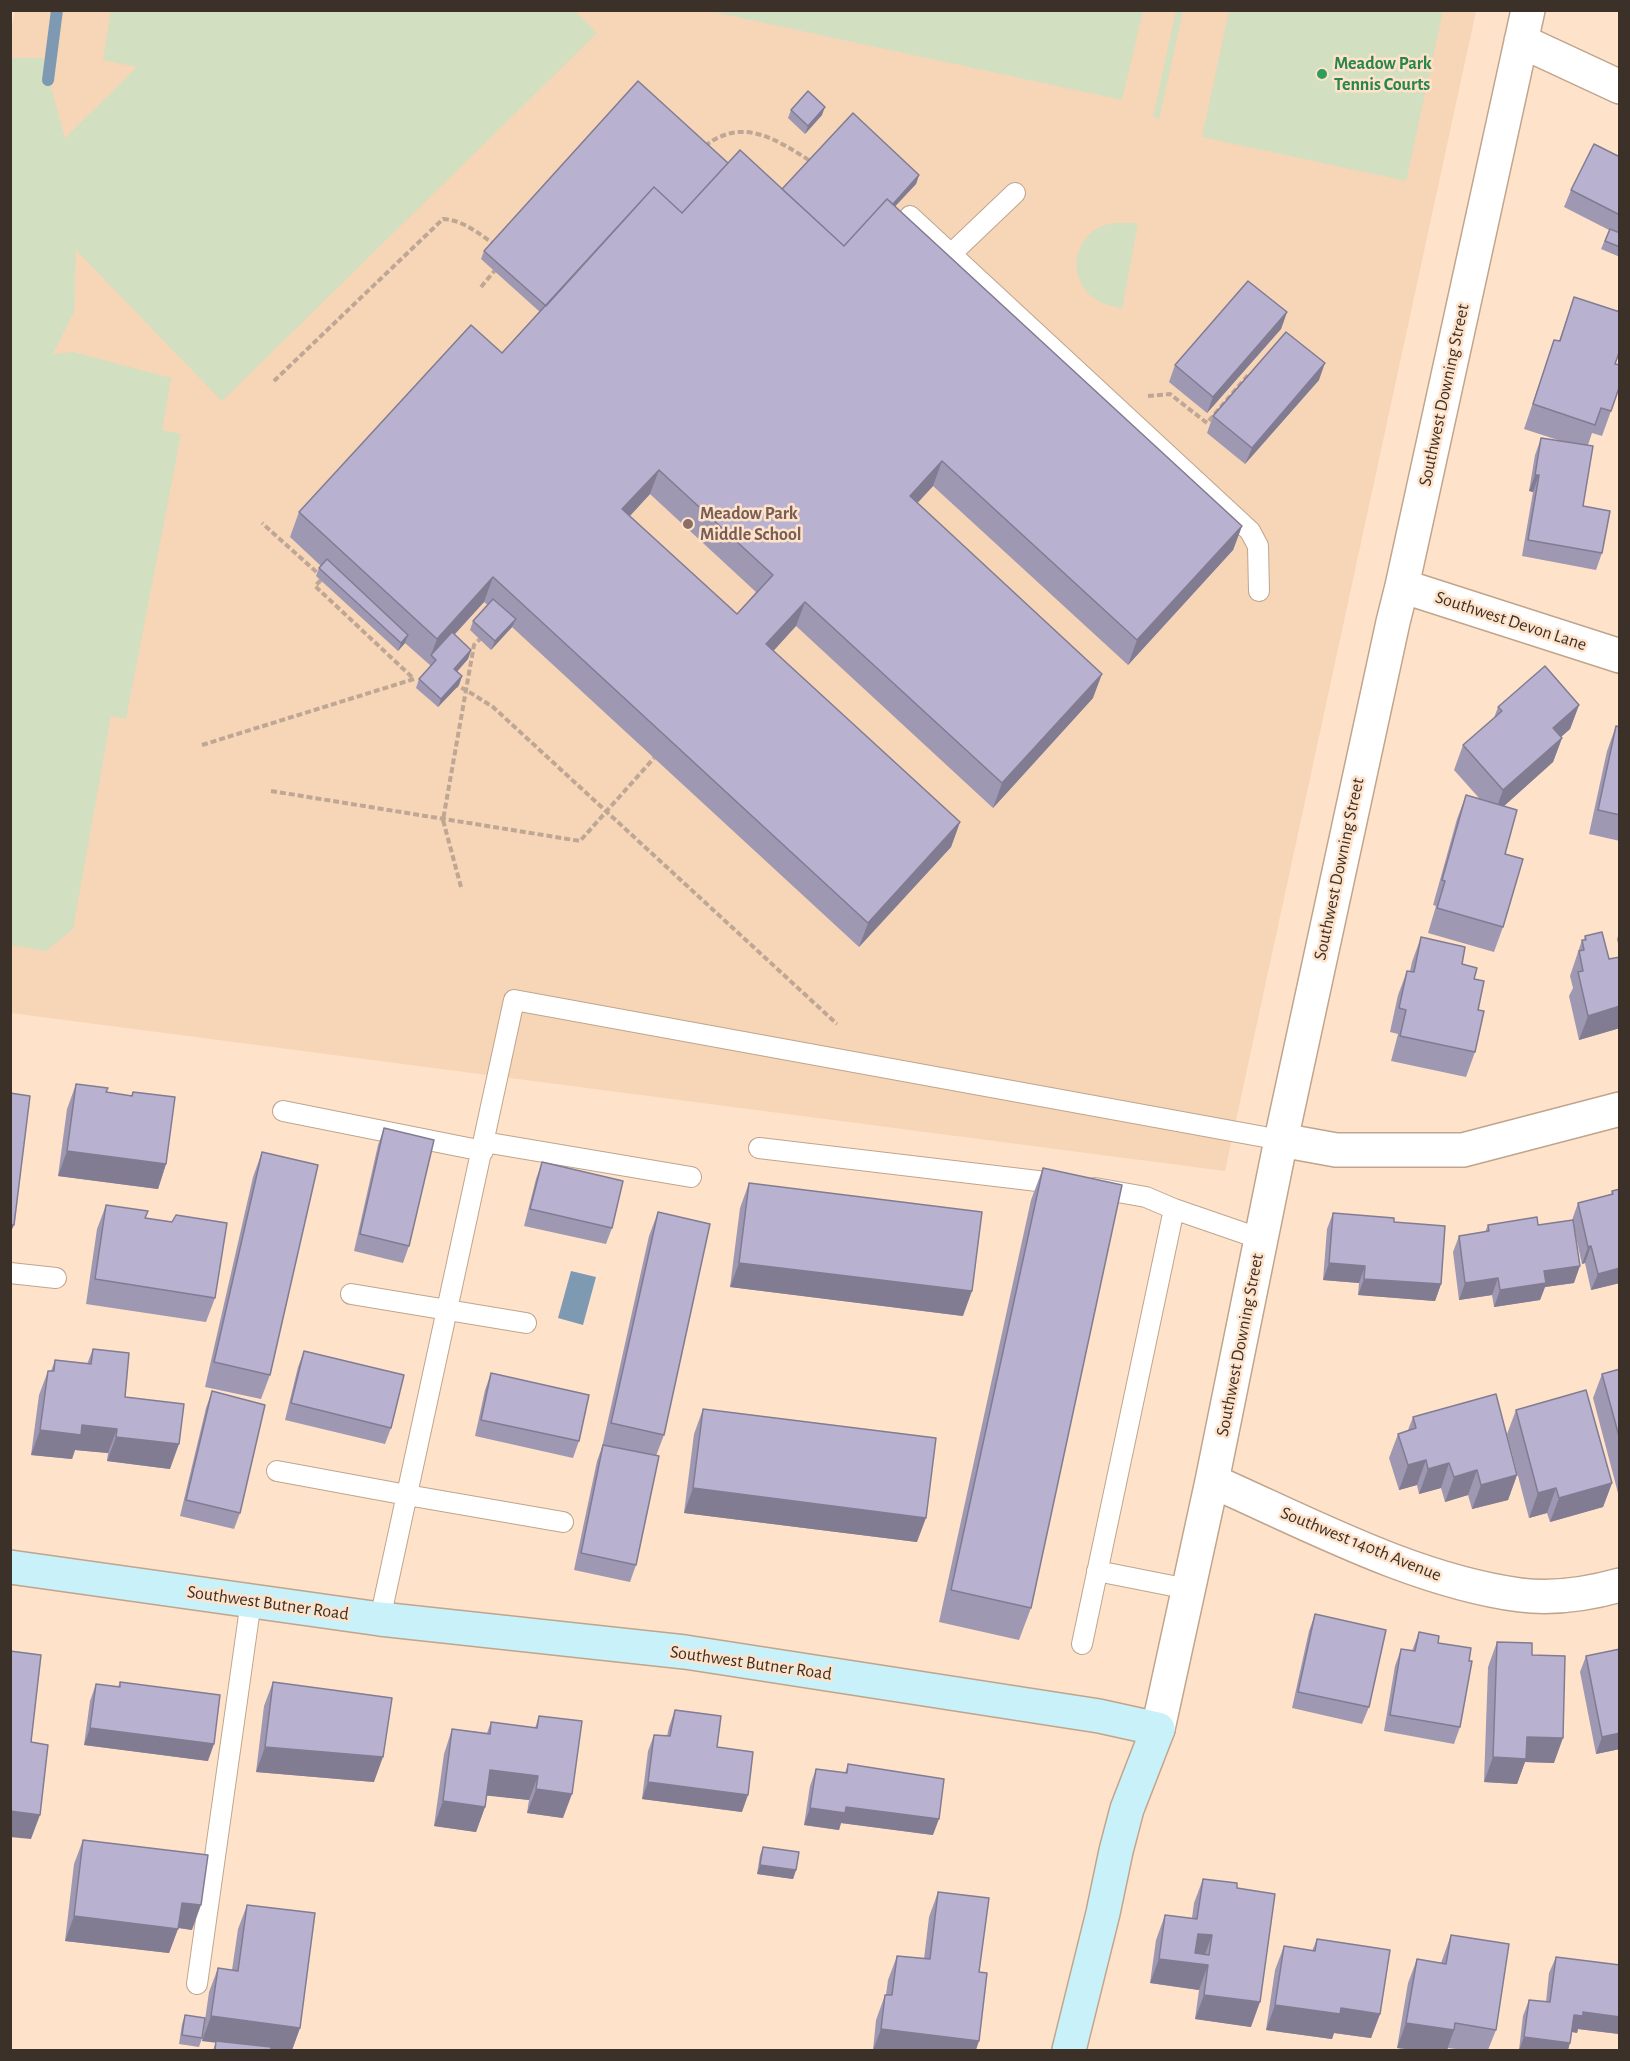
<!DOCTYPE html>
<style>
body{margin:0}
#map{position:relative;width:1630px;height:2061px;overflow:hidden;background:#ffe2ca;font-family:"Alegreya Sans",sans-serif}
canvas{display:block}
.frame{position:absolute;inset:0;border:12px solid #3c3128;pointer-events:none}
</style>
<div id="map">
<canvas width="1630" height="2061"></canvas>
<div class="frame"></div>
</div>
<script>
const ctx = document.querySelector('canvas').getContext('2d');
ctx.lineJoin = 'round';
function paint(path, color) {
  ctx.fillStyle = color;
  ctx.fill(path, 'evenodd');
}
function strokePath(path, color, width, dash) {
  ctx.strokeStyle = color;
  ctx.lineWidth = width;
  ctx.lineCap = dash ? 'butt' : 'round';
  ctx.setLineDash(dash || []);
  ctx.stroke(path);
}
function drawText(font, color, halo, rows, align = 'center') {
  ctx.font = font + ' "Alegreya Sans",sans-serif';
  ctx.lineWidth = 5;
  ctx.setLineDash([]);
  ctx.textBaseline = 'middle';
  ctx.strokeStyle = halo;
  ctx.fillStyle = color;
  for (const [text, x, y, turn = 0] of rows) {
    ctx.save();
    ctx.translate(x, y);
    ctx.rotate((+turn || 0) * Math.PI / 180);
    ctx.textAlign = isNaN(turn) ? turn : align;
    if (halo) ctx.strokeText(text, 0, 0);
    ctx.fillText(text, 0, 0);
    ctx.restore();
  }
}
const built = new Path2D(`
 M15,11H1476L1225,1171L11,1013L10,35Z`);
const green = new Path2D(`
 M574,10L597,33L222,401L76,250L74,312L53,354L73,352L171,378L162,430L181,434L126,719L111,716L73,929L46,951L11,945V58H43L65,138L137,67L103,60L111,11Z
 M709,11H1143L1122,100Z
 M1176,11H1183L1159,119L1153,117Z
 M1229,11H1443L1406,181L1202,137Z
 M1113,223H1138L1122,309C1112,306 1099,303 1091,296C1064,270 1077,230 1113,223Z`);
const water = new Path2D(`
 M571,1271L596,1277L583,1325L558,1318Z`);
const stream = new Path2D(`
 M48,80L57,10`);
const path = new Path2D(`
 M705,146C743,116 777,140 812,162
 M481,287L496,269
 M274,381L443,219C463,220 478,233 494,244
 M1148,396L1170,394L1207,423L1249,374
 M453,684L466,690L493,707L837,1024
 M202,745L414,679L315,586L323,578L262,523
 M271,791L580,841L654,758
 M461,887L443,820L474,645L484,635`);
const lane = new Path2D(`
 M910,216L1250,531L1258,546L1259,591
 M951,254L1015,193
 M283,1111L483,1151
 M484,1142L691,1177
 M759,1148L1063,1184
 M1095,1188L1146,1197L1174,1209L1261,1239
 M10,1273L56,1278
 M351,1294L526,1323
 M277,1471L407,1495L563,1522
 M1097,1571L1188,1589
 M380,1619L514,1000L1281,1140
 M1082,1644L1174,1209
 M197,1984L251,1601`);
const street = new Path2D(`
 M1521,41L1620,87
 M1402,586L1620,656
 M1281,1140L1336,1150H1463L1620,1109
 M1212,1481C1309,1524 1415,1581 1520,1595C1552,1599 1588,1594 1620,1585
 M1158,1729L1212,1481L1281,1140L1393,622L1402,586L1528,10`);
const secondary = new Path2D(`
 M10,1567L380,1619L685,1652L1099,1716L1158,1729L1127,1809L1116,1851L1103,1913L1069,2050`);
const wall = new Path2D(`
 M791,110L822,115L805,134L788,118Z
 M1620,157V257L1601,249L1609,230L1564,207L1571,190Z
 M728,163L782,189L919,175L916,184L895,206L1242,526L1233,550L1128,665L933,486L917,503L1093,698L993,808L796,626L773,651L960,822L951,847L859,947L512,627L491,650L470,630L473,621L488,605L484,602L454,635L471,650L468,659L457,672L462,676L459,685L438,707L416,688L419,679L431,666L405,643L398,651L316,576L319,568L321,566L290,537L299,512L502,353L540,312L481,259L484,251ZM650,494L756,592L737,614L630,516Z
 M1574,297L1615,364L1611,411L1602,436L1592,433L1588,445L1583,506L1602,553L1596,570L1522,556L1533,492L1529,491L1535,455L1541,438L1561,441L1524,429L1554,340L1559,341Z
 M1287,312L1281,329L1207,413L1169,382L1175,365Z
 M1319,380L1245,464L1207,433L1213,416Z
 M1579,705L1570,729L1561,737L1562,738L1553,762L1504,806L1505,854L1503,927L1494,952L1428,933L1436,906L1433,905L1457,819L1466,795L1479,798L1454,770L1463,745L1494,718L1498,707Z
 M1616,726L1620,727V841L1589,834L1607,751Z
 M1620,931V952L1617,939Z
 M1585,936L1609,959L1620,957V1028L1579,1040L1569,996L1573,988L1570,976L1582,940H1584Z
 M1421,937L1462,964L1474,979L1478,1010L1475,1052L1466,1077L1391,1061L1398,1034L1390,1032L1398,995L1407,971H1410L1412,962Z
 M76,1084L106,1092L166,1164L158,1189L58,1176L67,1109Z
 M384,1128L409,1246L403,1263L354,1251L378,1145Z
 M262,1152L270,1375L261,1399L205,1387L253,1177Z
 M542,1162L612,1228L606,1244L524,1226L536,1179Z
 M1043,1168L1031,1608L1019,1640L939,1622L1031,1200Z
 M749,1183L963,1316L730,1287L740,1208Z
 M1620,1189V1283L1591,1290L1585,1263L1582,1264L1574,1228V1283L1545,1287L1540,1300L1494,1307L1492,1295L1459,1300L1453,1252L1459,1236L1485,1232L1488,1225H1538L1572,1220L1578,1203L1611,1194L1612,1191Z
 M106,1205L145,1218L172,1222L215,1298L206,1322L86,1304L97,1229Z
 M658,1212L664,1435L656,1456L636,1565L630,1582L574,1570L597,1461L602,1447L649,1236Z
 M1333,1213L1394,1222L1441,1284L1435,1301L1358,1295L1359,1283L1323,1280L1327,1229Z
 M93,1349L125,1397L170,1469L107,1461L108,1453L75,1450L72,1459L31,1455L39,1395L48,1371H51L55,1360L87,1364Z
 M304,1351L391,1428L385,1444L285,1420L298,1367Z
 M1620,1369V1493H1618L1593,1398L1602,1374Z
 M491,1373L579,1441L573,1458L475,1436L485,1390Z
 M212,1391L240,1513L234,1529L180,1516L206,1408Z
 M703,1409L917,1542L684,1513L694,1434Z
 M1516,1410L1612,1483L1603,1507L1550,1522L1547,1513L1529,1518L1507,1434Z
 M1413,1417L1517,1475L1508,1500L1472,1509L1468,1495L1445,1502L1441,1488L1419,1494L1417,1485L1399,1490L1389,1458L1398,1434L1408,1430Z
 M1315,1614L1369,1707L1362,1724L1292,1708L1309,1631Z
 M1419,1632L1438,1643L1460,1727L1454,1744L1384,1731L1395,1666L1401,1649L1412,1651Z
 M1497,1642L1532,1655L1554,1763L1525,1762L1517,1784L1484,1782L1488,1667Z
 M1586,1656L1620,1749L1596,1754L1580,1672Z
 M120,1682L208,1761L84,1745L90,1701L96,1684L118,1687Z
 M273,1682L374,1782L256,1772L264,1706Z
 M675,1710L717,1747L742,1812L642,1799L648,1751L654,1735L667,1736L669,1727Z
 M539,1716L563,1818L527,1813L529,1800L487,1795L485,1807L476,1832L434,1826L444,1754L452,1729L487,1733L491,1722L535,1728Z
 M848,1764L933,1835L841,1823L839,1830L804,1825L810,1786L816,1769L845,1773Z
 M83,1840L192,1930L178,1928L169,1953L65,1941L74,1864Z
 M763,1847L796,1870L793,1879L757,1874L760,1855Z
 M1203,1879L1237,1888L1251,2027L1195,2019L1199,1990L1150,1983L1156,1940L1165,1915L1192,1918L1194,1903Z
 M938,1892L979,1972L976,2050H873L876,2020L885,1995H886L888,1980L897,1956L924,1959L929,1917Z
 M247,1905L300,2028L292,2050H213L216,2042L202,2041L209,1992L218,1968L232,1970L238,1929Z
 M1451,1935L1496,2030L1488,2050H1464L1448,2048L1447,2050H1416L1397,2048L1408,1983L1417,1959L1441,1963Z
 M1317,1939L1380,2014L1371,2038L1334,2033L1332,2039L1266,2030L1275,1970L1284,1946L1312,1951Z
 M1556,1957L1620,1965V2032L1619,2034L1578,2029L1577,2033L1572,2032L1568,2050H1519L1523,2016L1529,2000L1546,2002L1549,1973Z
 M185,2015L202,2038L199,2047L179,2044L182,2024Z`);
const shadedWall = new Path2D(`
 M825,107L822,115L805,134L808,126Z
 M919,175L916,184L835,271L838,262Z
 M1287,312L1281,329L1207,413L1213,397Z
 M1325,363L1319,380L1245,464L1252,448Z
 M942,461L933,486L901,521L910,496Z
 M659,470L650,494L613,534L622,509Z
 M1535,475H1539L1533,492L1529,491Z
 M1242,526L1233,550L1128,665L1137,640Z
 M493,577L484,602L433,658L431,655L437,639Z
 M805,602L796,626L757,669L766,644Z
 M516,619L512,627L491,650L495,641Z
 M408,635L405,643L398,651L401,643Z
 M471,650L468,659L451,678L454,669Z
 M1102,674L1093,698L993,808L1002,783Z
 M462,676L459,685L438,707L441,699Z
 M1579,705L1570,729L1544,752L1553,728Z
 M1562,738L1553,762L1494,815L1503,790Z
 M960,822L951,847L859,947L868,923Z
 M1620,1006V1028L1579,1040L1588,1016Z
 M67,1151L166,1164L158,1189L58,1176Z
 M10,1225H14L10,1234Z
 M1591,1246L1585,1263L1582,1264L1588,1247Z
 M739,1263L972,1291L963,1316L730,1287Z
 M1329,1263L1365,1266L1359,1283L1323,1280Z
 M1580,1266L1574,1283L1545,1287L1540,1300L1494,1307L1500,1290L1544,1271Z
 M1620,1268V1283L1591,1290L1598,1274Z
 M1498,1278L1492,1295L1459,1300L1465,1283Z
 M1364,1279L1441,1284L1435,1301L1358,1295Z
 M82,1425L117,1429L108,1453L75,1450L72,1459L31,1455L40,1430Z
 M116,1437L179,1444L170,1469L107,1461Z
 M1426,1460L1417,1485L1399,1490L1408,1465Z
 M1449,1463L1441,1488L1419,1494L1428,1469Z
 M1477,1470L1468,1495L1445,1502L1454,1477Z
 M1517,1475L1508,1500L1472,1509L1481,1485Z
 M1612,1483L1603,1507L1550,1522L1559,1498Z
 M693,1488L926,1518L917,1542L684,1513Z
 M1556,1488L1547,1513L1529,1518L1538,1493Z
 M90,1728L214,1744L208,1761L84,1745Z
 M1620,1733V1749L1596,1754L1602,1737Z
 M1527,1737L1563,1738L1554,1763L1525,1762L1517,1784L1484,1782L1493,1757Z
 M265,1747L383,1757L374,1782L256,1772Z
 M490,1770L538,1776L529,1800L481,1795Z
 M648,1782L748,1795L742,1812L642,1799Z
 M536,1789L572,1794L563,1818L527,1813Z
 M443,1801L485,1807L476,1832L434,1826Z
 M846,1807L939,1819L933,1835L841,1823L839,1830L804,1825L810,1808Z
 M10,1811L40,1815L31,1839L10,1837Z
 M760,1865L796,1870L793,1879L757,1874Z
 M182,1903L201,1905L192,1930L173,1927Z
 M74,1916L178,1929L169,1953L65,1941Z
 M1198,1934L1212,1935L1203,1960L1189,1959Z
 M1159,1959L1208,1965L1199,1990L1150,1983Z
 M1204,1995L1260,2002L1251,2027L1195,2019Z
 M1275,2005L1341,2008L1380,2014L1371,2038L1334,2033L1332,2039L1266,2030Z
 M1583,2012L1620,2017L1619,2034L1578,2029L1577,2033L1568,2031L1574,2015Z
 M211,2016L300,2028L292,2050H274L202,2041Z
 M1406,2023L1454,2030L1447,2050H1416L1397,2048Z
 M881,2029L979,2041L976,2050H873Z
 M1524,2037L1570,2043L1568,2050H1519Z`);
const building = new Path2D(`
 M638,81L728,163L682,213L654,187L546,306L484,251Z
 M808,91L825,107L808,126L791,110Z
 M853,113L919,175L893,204L887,199L844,246L782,189Z
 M1594,144L1620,157V215L1571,190Z
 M740,150L844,246L887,199L1242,526L1137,640L942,461L910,496L1102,674L1002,783L805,602L766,644L960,822L868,923L493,577L437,639L299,512L471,325L502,353L654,187L682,213ZM659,470L773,575L737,614L622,509Z
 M1610,229L1620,233V247L1605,241Z
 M1248,281L1287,312L1213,397L1175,365Z
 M1574,297L1620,312V350L1615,364L1620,365V385L1611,411L1601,408L1595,425L1533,404L1554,340L1560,341Z
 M1286,332L1325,363L1252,448L1213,416Z
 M1541,438L1593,446L1583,506L1610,511L1602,553L1528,540L1539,475H1535Z
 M327,559L408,635L401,643L319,568Z
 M493,599L516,619L495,641L473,621Z
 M452,632L471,650L454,669L462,676L441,699L419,679L436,660L431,655Z
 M1545,666L1579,705L1553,728L1562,738L1503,790L1463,745L1502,711L1498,707Z
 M1616,726L1620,727V815L1598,810Z
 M1466,795L1517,810L1505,854L1523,859L1503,927L1437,908L1445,881L1442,880Z
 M1602,932L1609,959L1620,957V1006L1588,1016L1578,972L1583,971L1579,951L1584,950L1582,940H1586L1585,936Z
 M1421,937L1465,947L1462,964L1477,968L1474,979L1484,981L1478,1010L1484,1011L1475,1052L1400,1036L1406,1010L1399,1008L1407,971L1414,972Z
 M76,1084L108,1088L106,1092L132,1096L133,1092L175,1097L166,1164L67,1151Z
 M10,1093L30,1096L14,1225H10Z
 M384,1128L434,1140L409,1246L360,1234Z
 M262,1152L318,1165L270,1375L214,1362Z
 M542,1162L623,1181L612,1228L530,1209Z
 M1043,1168L1122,1185L1031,1608L951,1590Z
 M749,1183L982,1212L972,1291L739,1263Z
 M1620,1189V1268L1598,1274L1591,1246L1588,1247L1578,1203L1613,1194L1612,1191Z
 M106,1205L148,1211L145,1218L172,1222L176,1215L227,1223L215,1298L95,1279Z
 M658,1212L710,1224L664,1435L611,1423Z
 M1333,1213L1394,1218V1222L1445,1226L1441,1284L1364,1279L1365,1266L1329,1263Z
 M1537,1217L1538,1225L1573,1220L1580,1266L1544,1271L1546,1283L1500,1290L1498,1278L1465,1283L1459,1236L1489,1231L1488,1225Z
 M93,1349L129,1353L125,1397L184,1404L179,1444L116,1437L117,1429L82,1425L81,1435L40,1430L48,1371H54L55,1360L91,1364Z
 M304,1351L404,1375L391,1428L291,1403Z
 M1620,1369V1440L1602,1374Z
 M491,1373L589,1395L579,1441L481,1420Z
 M1586,1390L1612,1483L1559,1498L1556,1488L1538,1493L1516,1410Z
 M212,1391L265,1405L240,1513L186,1500Z
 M1496,1394L1517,1475L1481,1485L1477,1470L1454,1477L1449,1463L1428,1469L1426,1460L1408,1465L1398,1434L1416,1428L1413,1417Z
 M703,1409L936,1438L926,1518L693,1488Z
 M603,1445L659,1456L636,1565L581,1553Z
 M1315,1614L1386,1630L1369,1707L1298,1692Z
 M1419,1632L1439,1636L1438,1643L1471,1648L1469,1661H1472L1460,1727L1390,1715L1401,1649L1415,1651Z
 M1497,1642L1532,1643V1655L1565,1656L1563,1738L1527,1737L1526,1759L1493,1757Z
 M1620,1649V1733L1602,1737L1586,1656Z
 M10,1651L41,1655L31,1742L48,1745L40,1815L10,1811Z
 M120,1682L220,1695L214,1744L90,1728L96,1684L120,1687Z
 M273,1682L392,1698L383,1757L265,1747Z
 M675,1710L721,1716L717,1747L753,1752L748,1795L648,1782L654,1735L670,1736Z
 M539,1716L582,1721L572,1794L536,1789L538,1776L490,1770L485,1807L443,1801L452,1729L490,1734L491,1722L537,1728Z
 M848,1764L944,1779L939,1819L846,1807L845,1813L810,1808L816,1769L847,1773Z
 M83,1840L208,1855L201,1905L182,1903L178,1929L74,1916Z
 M763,1847L799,1852L796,1870L760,1865Z
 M1203,1879L1237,1883V1888L1275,1894L1260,2002L1204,1995L1208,1965L1159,1959L1165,1915L1197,1919ZM1198,1934L1212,1935L1209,1955L1195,1953Z
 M938,1892L989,1898L979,1972L987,1973L979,2041L881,2029L885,1995H892L897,1956L930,1959Z
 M247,1905L315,1913L300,2028L211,2016L218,1968L238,1971Z
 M1451,1935L1509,1944L1496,2030L1455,2023L1454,2030L1406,2023L1417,1959L1446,1964Z
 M1317,1939L1390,1950L1380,2014L1341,2008L1340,2014L1275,2005L1284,1946L1315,1951Z
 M1556,1957L1620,1965V2017L1583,2012V2016L1574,2015L1570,2043L1524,2037L1529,2000L1550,2002Z
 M185,2015L205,2018L202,2038L182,2035Z
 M216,2041L271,2047V2050H215Z`);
const markers = [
 [1322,74,6,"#2e9e5b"],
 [688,524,6,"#8d6e63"]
];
const leisureNames = [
 ["Meadow Park",1334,64],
 ["Tennis Courts",1334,85]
];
const streetNames = [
 ["Southwest Downing Street",1444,395,-78],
 ["Southwest Devon Lane",1511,621,18],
 ["Southwest Downing Street",1339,869,-78],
 ["Southwest Downing Street",1240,1345,-79],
 ["Southwest 140th Avenue",1361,1544,22],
 ["Southwest Butner Road",268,1603,8],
 ["Southwest Butner Road",751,1663,8]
];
const educationNames = [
 ["Meadow Park",700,514],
 ["Middle School",700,535]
];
paint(built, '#f7d5b7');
paint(green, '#d2dfc1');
paint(water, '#7e9ab3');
strokePath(stream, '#7e9ab3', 12);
strokePath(lane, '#bfa58d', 22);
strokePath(street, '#bfa58d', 36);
strokePath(secondary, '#bfa58d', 36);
strokePath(path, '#bea794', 4, [6, 3]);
strokePath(lane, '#fff', 20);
strokePath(street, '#fff', 33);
strokePath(secondary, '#c8f1f9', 33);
paint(wall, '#9e98b3');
paint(shadedWall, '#817c92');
paint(building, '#b8b1d0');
strokePath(building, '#817c92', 1.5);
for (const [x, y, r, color] of markers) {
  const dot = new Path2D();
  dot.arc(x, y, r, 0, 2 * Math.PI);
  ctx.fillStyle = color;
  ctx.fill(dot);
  strokePath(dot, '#ffe2ca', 2);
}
drawText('bold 18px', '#27864d', '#ffe2ca', leisureNames, 'left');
drawText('18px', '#3c3128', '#ffe2ca', streetNames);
drawText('bold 18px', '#785e54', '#ffe2ca', educationNames, 'left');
</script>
